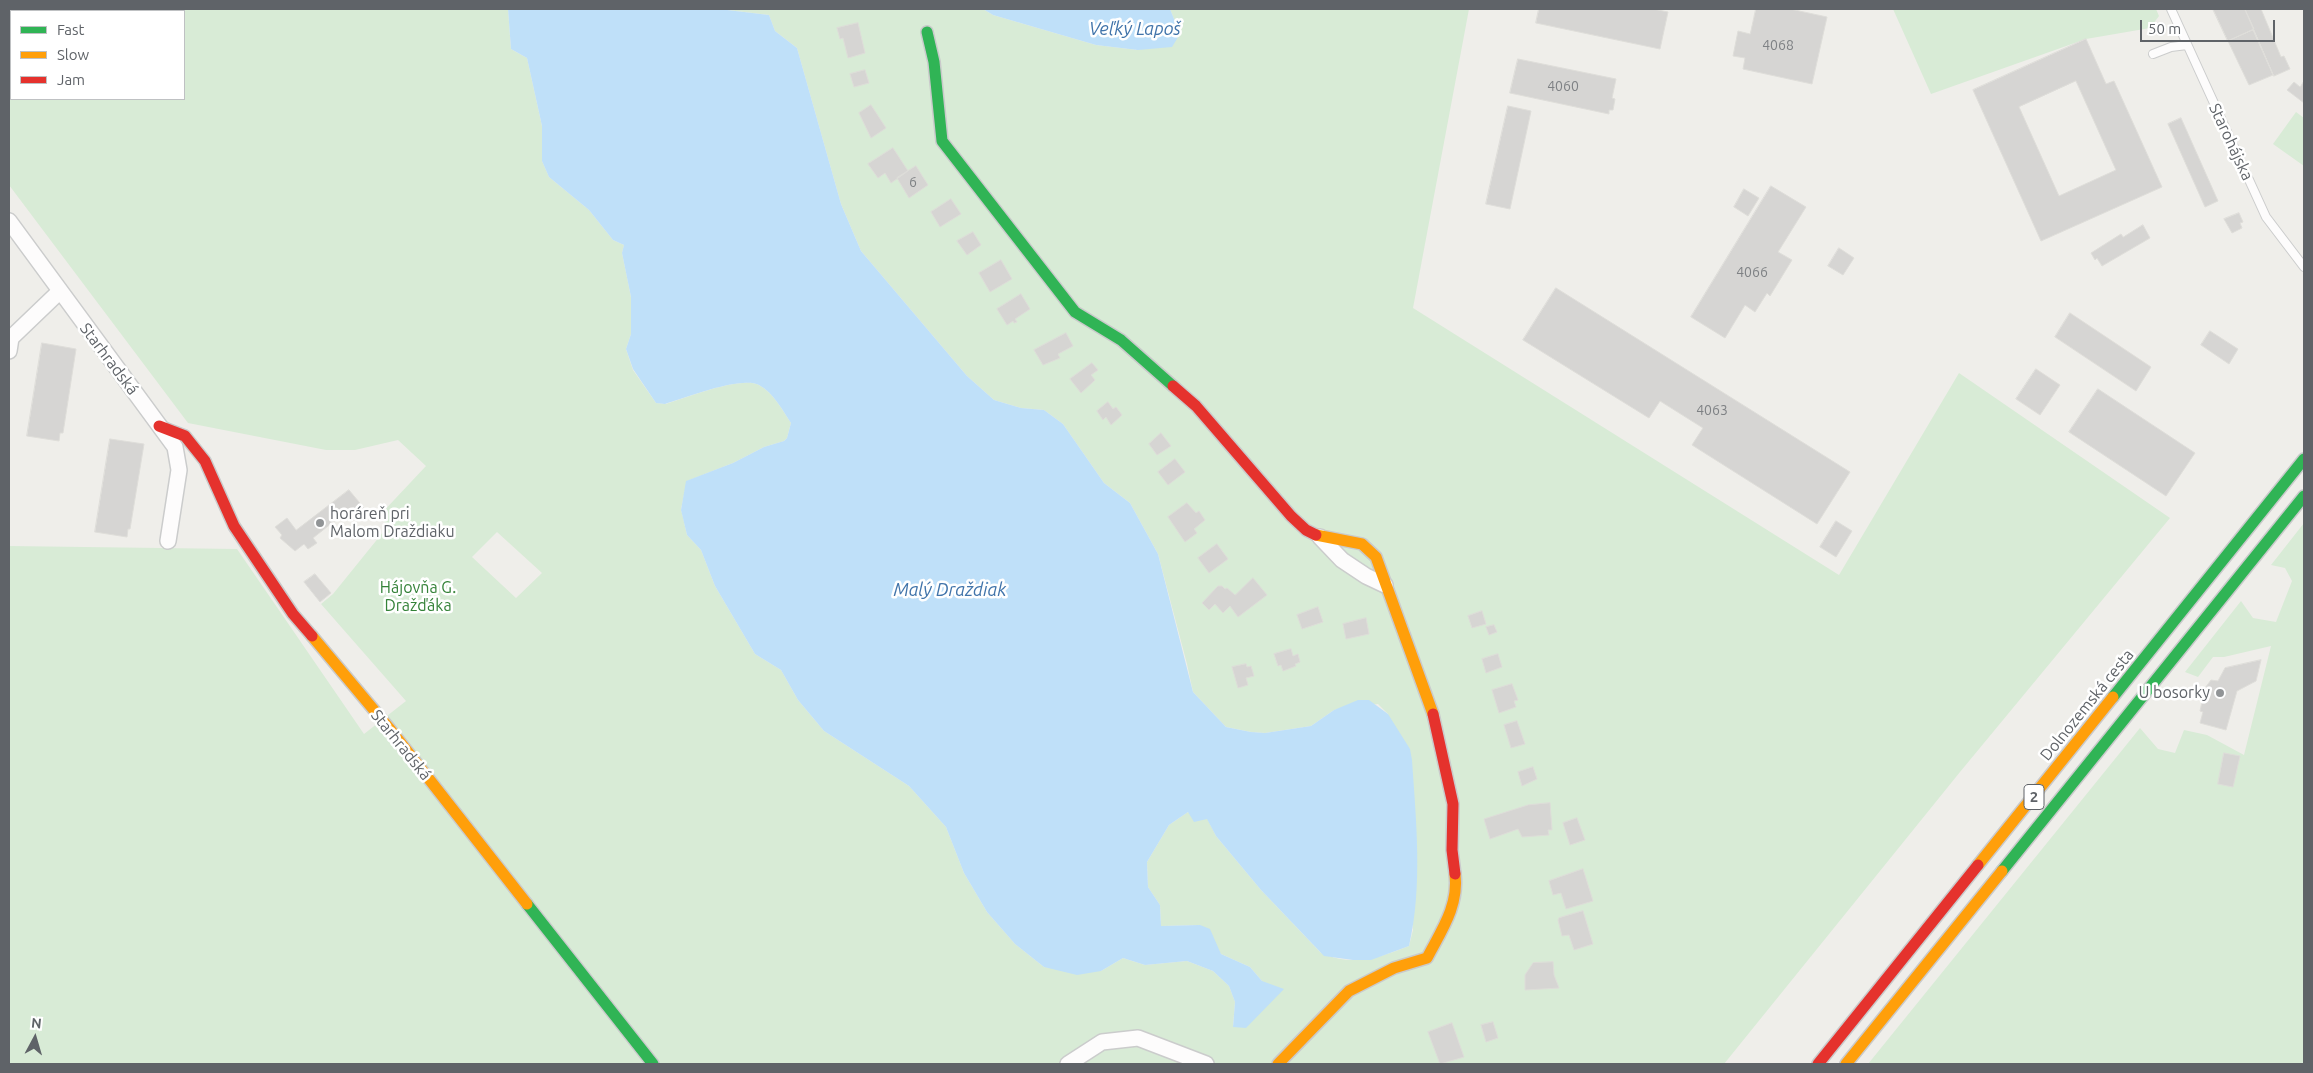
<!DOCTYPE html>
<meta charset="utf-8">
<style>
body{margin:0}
#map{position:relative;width:2313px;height:1073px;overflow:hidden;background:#efeeea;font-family:Ubuntu,sans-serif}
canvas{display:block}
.frame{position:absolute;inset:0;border:10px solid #5f6368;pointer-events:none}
.legend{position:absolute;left:10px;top:10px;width:175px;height:90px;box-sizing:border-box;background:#fff;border:1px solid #bfc1c3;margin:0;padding:6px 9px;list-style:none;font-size:15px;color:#5f6368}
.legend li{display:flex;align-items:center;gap:10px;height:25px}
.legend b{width:25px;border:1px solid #bfc1c3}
.north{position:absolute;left:10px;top:1013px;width:50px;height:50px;-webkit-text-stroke:4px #fff;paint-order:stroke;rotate:6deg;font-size:14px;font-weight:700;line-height:20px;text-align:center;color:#5f6368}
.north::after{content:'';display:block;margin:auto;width:18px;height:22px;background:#5f6368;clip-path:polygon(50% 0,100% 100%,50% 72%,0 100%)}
.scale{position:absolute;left:2140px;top:20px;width:135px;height:22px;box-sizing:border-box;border:2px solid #5f6368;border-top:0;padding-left:6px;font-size:15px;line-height:18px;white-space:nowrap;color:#5f6368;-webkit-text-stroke:4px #fff;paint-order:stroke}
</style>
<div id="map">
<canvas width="2313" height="1073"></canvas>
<div class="frame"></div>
<ul class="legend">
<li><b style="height:6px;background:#30b455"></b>Fast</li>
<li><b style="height:6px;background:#ff9f0a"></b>Slow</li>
<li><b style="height:6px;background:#e5322d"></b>Jam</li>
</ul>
<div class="north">N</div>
<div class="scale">50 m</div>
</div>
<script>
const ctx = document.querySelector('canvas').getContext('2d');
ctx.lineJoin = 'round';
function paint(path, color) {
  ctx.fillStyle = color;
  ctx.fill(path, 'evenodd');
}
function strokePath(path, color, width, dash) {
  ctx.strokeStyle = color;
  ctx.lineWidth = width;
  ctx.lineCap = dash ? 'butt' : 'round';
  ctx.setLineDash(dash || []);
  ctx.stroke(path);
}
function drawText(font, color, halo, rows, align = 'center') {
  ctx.font = font + ' Ubuntu,sans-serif';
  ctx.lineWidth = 5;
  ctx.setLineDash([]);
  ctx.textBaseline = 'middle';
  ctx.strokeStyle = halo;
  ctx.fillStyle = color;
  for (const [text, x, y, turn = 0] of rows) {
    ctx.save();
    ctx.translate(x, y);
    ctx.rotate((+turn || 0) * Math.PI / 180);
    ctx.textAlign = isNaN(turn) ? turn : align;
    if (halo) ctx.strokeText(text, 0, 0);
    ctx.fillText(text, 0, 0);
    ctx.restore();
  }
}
const green = new Path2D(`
 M91,9H508L511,49L527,58L542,126V161L549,177L589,210L613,240L624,245L622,253L631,297V334L626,349L633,370L656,403L666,404C686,398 740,376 759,385C773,392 783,411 791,423L787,438L784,441L764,447L733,463L687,481L681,509L687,535L701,550L715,586L755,654L781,670L798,700L824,731L909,786L946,827L964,873L987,912L1015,944L1044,967L1101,971L1123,958L1145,965L1187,961L1213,971L1229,986L1235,1002L1233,1026L1262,981L1250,967L1221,954L1200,925L1161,926L1160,905L1148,887L1147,862L1169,825L1188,812L1207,818L1216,836L1261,890L1321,953C1354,967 1378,958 1409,946L1413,930L1388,714L1378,704L1334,710L1311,726L1265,733L1251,732L1226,727L1193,692L1187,664L1158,554L1130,503L1104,483L1063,424L1044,410L1021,408L994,400L967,376L861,251L841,204L797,48L775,31L769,15L719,9H983L993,15L1096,45L1138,50L1180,34L1170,9H1469L1413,308L1839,575L1959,373L2170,518L1960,772L1724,1064H9V546L237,549L364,734L406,701L321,604L333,594L388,526L379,516L426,466L398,440L355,450H326L188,423L9,185V38L11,37V99H184V11H84ZM497,532L542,573L516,598L472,557Z
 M1893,9H2156L2159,16L2150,28L2086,39L1931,94Z
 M2296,112L2304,118V166L2273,144Z
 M2304,523V1064H1868L2140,728L2158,749L2175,753L2184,730L2207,735L2244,755L2271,646L2224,657H2213L2198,677L2185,672L2241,601L2253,618L2276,622L2292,581L2285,568L2271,565Z`);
const water = new Path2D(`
 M508,9H719L769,15L775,31L797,48L841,204L861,251L967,376L994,400L1021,408L1044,410L1063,424L1104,483L1130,503L1158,554L1193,692L1226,727L1251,732L1265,733L1311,726L1334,710L1358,700H1369L1388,714L1410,749L1412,760C1416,820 1423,886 1409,946L1371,960H1353L1324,956L1261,890L1216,836L1207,819L1194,822L1188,812L1169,825L1147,862L1148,887L1160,905L1161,926L1200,925L1210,929L1221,954L1250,967L1262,981L1284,989L1246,1028L1233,1027L1235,1002L1229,986L1213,971L1187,961L1145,965L1123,958L1101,971L1077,975L1044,967L1015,944L987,912L964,873L946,827L909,786L824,731L798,700L781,670L755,654L715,586L701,550L687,535L681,510L686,481L733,463L764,447L784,441L787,438L791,423C783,411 773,392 759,385C740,376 686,398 665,404L656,403L633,369L626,349L631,334V297L622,253L624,245L613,240L589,210L549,177L542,161V126L527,58L511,49Z
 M983,9H1170L1180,34L1172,47L1138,50L1096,45L993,15Z`);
const building = new Path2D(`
 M1539,9H1653L1668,12L1660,49L1536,23Z
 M1756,9H1790L1827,17L1812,84L1743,69L1745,58L1733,56L1738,31L1750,34Z
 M2213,9H2245L2254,29L2228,41Z
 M2245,9H2261L2281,57L2284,56L2290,69L2274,76Z
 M858,23L865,53L848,58L843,38L840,39L837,28Z
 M2253,30L2273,75L2249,85L2228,41Z
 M2086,39L2106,84L2114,81L2162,187L2041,241L1973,90ZM2076,81L2116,170L2059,196L2019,107Z
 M1518,59L1616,79L1612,98L1615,99L1613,110H1609V114L1510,93Z
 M865,70L869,83L854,87L850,74Z
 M2304,81V103L2287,90L2294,82L2300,87Z
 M871,105L886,128L871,138L859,113Z
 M1508,106L1531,111L1510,209L1486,204Z
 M2181,118L2218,201L2205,207L2168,124Z
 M893,148L908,171L891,183L885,173L878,178L868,164Z
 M916,166L928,185L909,198L897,178Z
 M1771,186L1806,207L1778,252L1792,260L1770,296L1767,293L1755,312L1745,305L1725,338L1691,317Z
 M1744,189L1759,198L1748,216L1734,207Z
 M951,199L961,214L940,227L931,212Z
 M2239,213L2243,222L2240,223L2242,228L2232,233L2224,219Z
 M2143,225L2150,238L2102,266L2097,258L2095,260L2091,253L2121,234L2123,237Z
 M973,232L981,245L967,255L957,241Z
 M1839,248L1854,258L1843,275L1828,266Z
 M1001,260L1012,279L990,292L979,273Z
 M1556,288L1850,472L1817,524L1692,445L1703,428L1660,401L1649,418L1523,340Z
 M1021,294L1030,309L1015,319L1017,322L1014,323L1013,321L1007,325L997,309Z
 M2070,313L2151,367L2136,391L2055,337Z
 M2210,331L2238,349L2229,364L2201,345Z
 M1066,333L1073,346L1058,354L1060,358L1043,365L1034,350Z
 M42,343L76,349L63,433H60L59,441L27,436Z
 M1092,363L1098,370L1091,375L1095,380L1081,393L1070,379Z
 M2036,369L2060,385L2040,415L2016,399Z
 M2098,389L2195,453L2166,496L2069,432Z
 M1108,402L1113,409L1116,407L1122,415L1111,425L1106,417L1103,420L1097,411Z
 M1161,433L1171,446L1157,455L1149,444Z
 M110,439L144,444L130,529H128L127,537L95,532Z
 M1175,459L1185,472L1168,485L1158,472Z
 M349,490L364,508L352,518L347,511L313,538L317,543L308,549L304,544L295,551L280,538L282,535L275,527L287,518L296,530Z
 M1187,503L1196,513L1199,511L1205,520L1194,529L1197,533L1185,542L1168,517Z
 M1836,521L1852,531L1836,557L1820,547Z
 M1217,544L1228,559L1209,573L1198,558Z
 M315,574L331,593L320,602L304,582Z
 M1253,578L1267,595L1238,617L1230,606L1223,613L1215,604L1209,610L1202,603L1218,586H1222L1225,589L1227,588L1235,595Z
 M1318,607L1323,622L1302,629L1297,615Z
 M1482,611L1486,624L1472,628L1468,616Z
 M1366,618L1369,634L1346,639L1343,624Z
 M1494,625L1497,632L1489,635L1486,627Z
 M1291,649L1293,656L1298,654L1300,662L1295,664L1296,666L1283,671L1281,665L1278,666L1274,654Z
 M1498,654L1502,667L1486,673L1482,659Z
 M2261,660L2256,681L2237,691L2226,730L2200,723L2203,712L2200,711L2205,688L2211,680L2218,681L2225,668Z
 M1246,664L1247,667L1251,666L1254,676L1246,678L1248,685L1238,688L1232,667Z
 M1512,684L1518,700L1514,701L1516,707L1499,713L1492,690Z
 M1517,721L1525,744L1511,748L1504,725Z
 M2224,753L2240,756L2233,787L2218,784Z
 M1533,767L1537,779L1522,786L1518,772Z
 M1550,803L1552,830H1548L1549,835L1522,837L1518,829L1490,839L1484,819L1528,805Z
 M1577,818L1585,840L1570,845L1563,823Z
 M1583,869L1593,901L1566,909L1561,893L1553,895L1549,881Z
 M1583,911L1593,944L1574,950L1569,935L1562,936L1558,920L1559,918Z
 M1553,962L1554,975L1559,988L1525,990V975L1533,963Z
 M1493,1022L1498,1038L1486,1042L1481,1025Z
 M1452,1023L1464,1057L1440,1064L1428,1032Z`);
const lane = new Path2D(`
 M2171,9L2266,217L2304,267
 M2153,54L2171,47L2187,45`);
const street = new Path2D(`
 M9,221L175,447L179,470L168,541
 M9,351L11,338L59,292
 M1320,537L1342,560L1366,576L1385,585
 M1068,1064L1102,1042L1138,1038L1206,1064`);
const fast = new Path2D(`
 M14,11L26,9
 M927,32L934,62L942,141L1075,312L1121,340L1173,386
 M2113,697L2304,459
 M2002,871L2304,496
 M527,904L653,1064`);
const slow = new Path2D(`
 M1316,535L1362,544L1376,557L1433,714
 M312,636L389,728L527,904
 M1978,865L2113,697
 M1278,1064L1349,991L1394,968L1427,958C1441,931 1459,906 1455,874
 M1846,1064L2002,871`);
const jam = new Path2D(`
 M1173,386L1196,406L1291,516L1306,530L1316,535
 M159,426L185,436L205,461L234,526L293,614L312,636
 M1433,714L1453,804L1452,850L1455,874
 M1818,1064L1978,865`);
const markers = [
 [320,523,5,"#919496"],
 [2220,693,5,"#919496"]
];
const numberNames = [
 ["4068",1778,45],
 ["4060",1563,86],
 ["6",913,182],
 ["4066",1752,272],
 ["4063",1712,410]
];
const shields = [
 [2034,797,20]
];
const shieldNames = [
 ["2",2034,797]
];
const streetNames = [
 ["Starohájska",2231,142,65],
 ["Starhradská",109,359,53],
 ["Dolnozemská cesta",2087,705,-51],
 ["Starhradská",401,745,51]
];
const poiNames = [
 ["horáreň pri",330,514],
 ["Malom Draždiaku",330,532],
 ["U bosorky",2210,693,"right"]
];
const parkNames = [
 ["Hájovňa G.",418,588],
 ["Dražďáka",418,606]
];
const waterNames = [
 ["Veľký Lapoš",1135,29],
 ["Malý Draždiak",950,590]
];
paint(green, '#d8ebd6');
paint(water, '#bfe0f9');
paint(building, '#d6d5d3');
strokePath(building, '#deddd9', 1);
strokePath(lane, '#cbcccc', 10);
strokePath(street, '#cbcccc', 18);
strokePath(fast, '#cacacb', 14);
strokePath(slow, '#cacacb', 14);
strokePath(jam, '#cacacb', 14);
strokePath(lane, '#fdfcfc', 8);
strokePath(street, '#fdfcfc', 15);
strokePath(fast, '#30b455', 11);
strokePath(slow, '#ff9f0a', 11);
strokePath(jam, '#e5322d', 11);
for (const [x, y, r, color] of markers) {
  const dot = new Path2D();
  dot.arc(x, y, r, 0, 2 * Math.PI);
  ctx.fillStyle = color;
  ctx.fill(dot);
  strokePath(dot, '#fff', 2);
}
drawText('14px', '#7e8184', null, numberNames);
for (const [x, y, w] of shields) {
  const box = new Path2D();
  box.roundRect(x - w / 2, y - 12.5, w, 25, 4);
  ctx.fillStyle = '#fff';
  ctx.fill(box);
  strokePath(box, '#5f6368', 1);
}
drawText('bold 15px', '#5f6368', null, shieldNames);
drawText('16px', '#5f6368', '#fff', streetNames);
drawText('16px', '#5f6368', '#fff', poiNames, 'left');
drawText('16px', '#348238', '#fff', parkNames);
drawText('italic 18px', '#4174aa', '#fff', waterNames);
</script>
